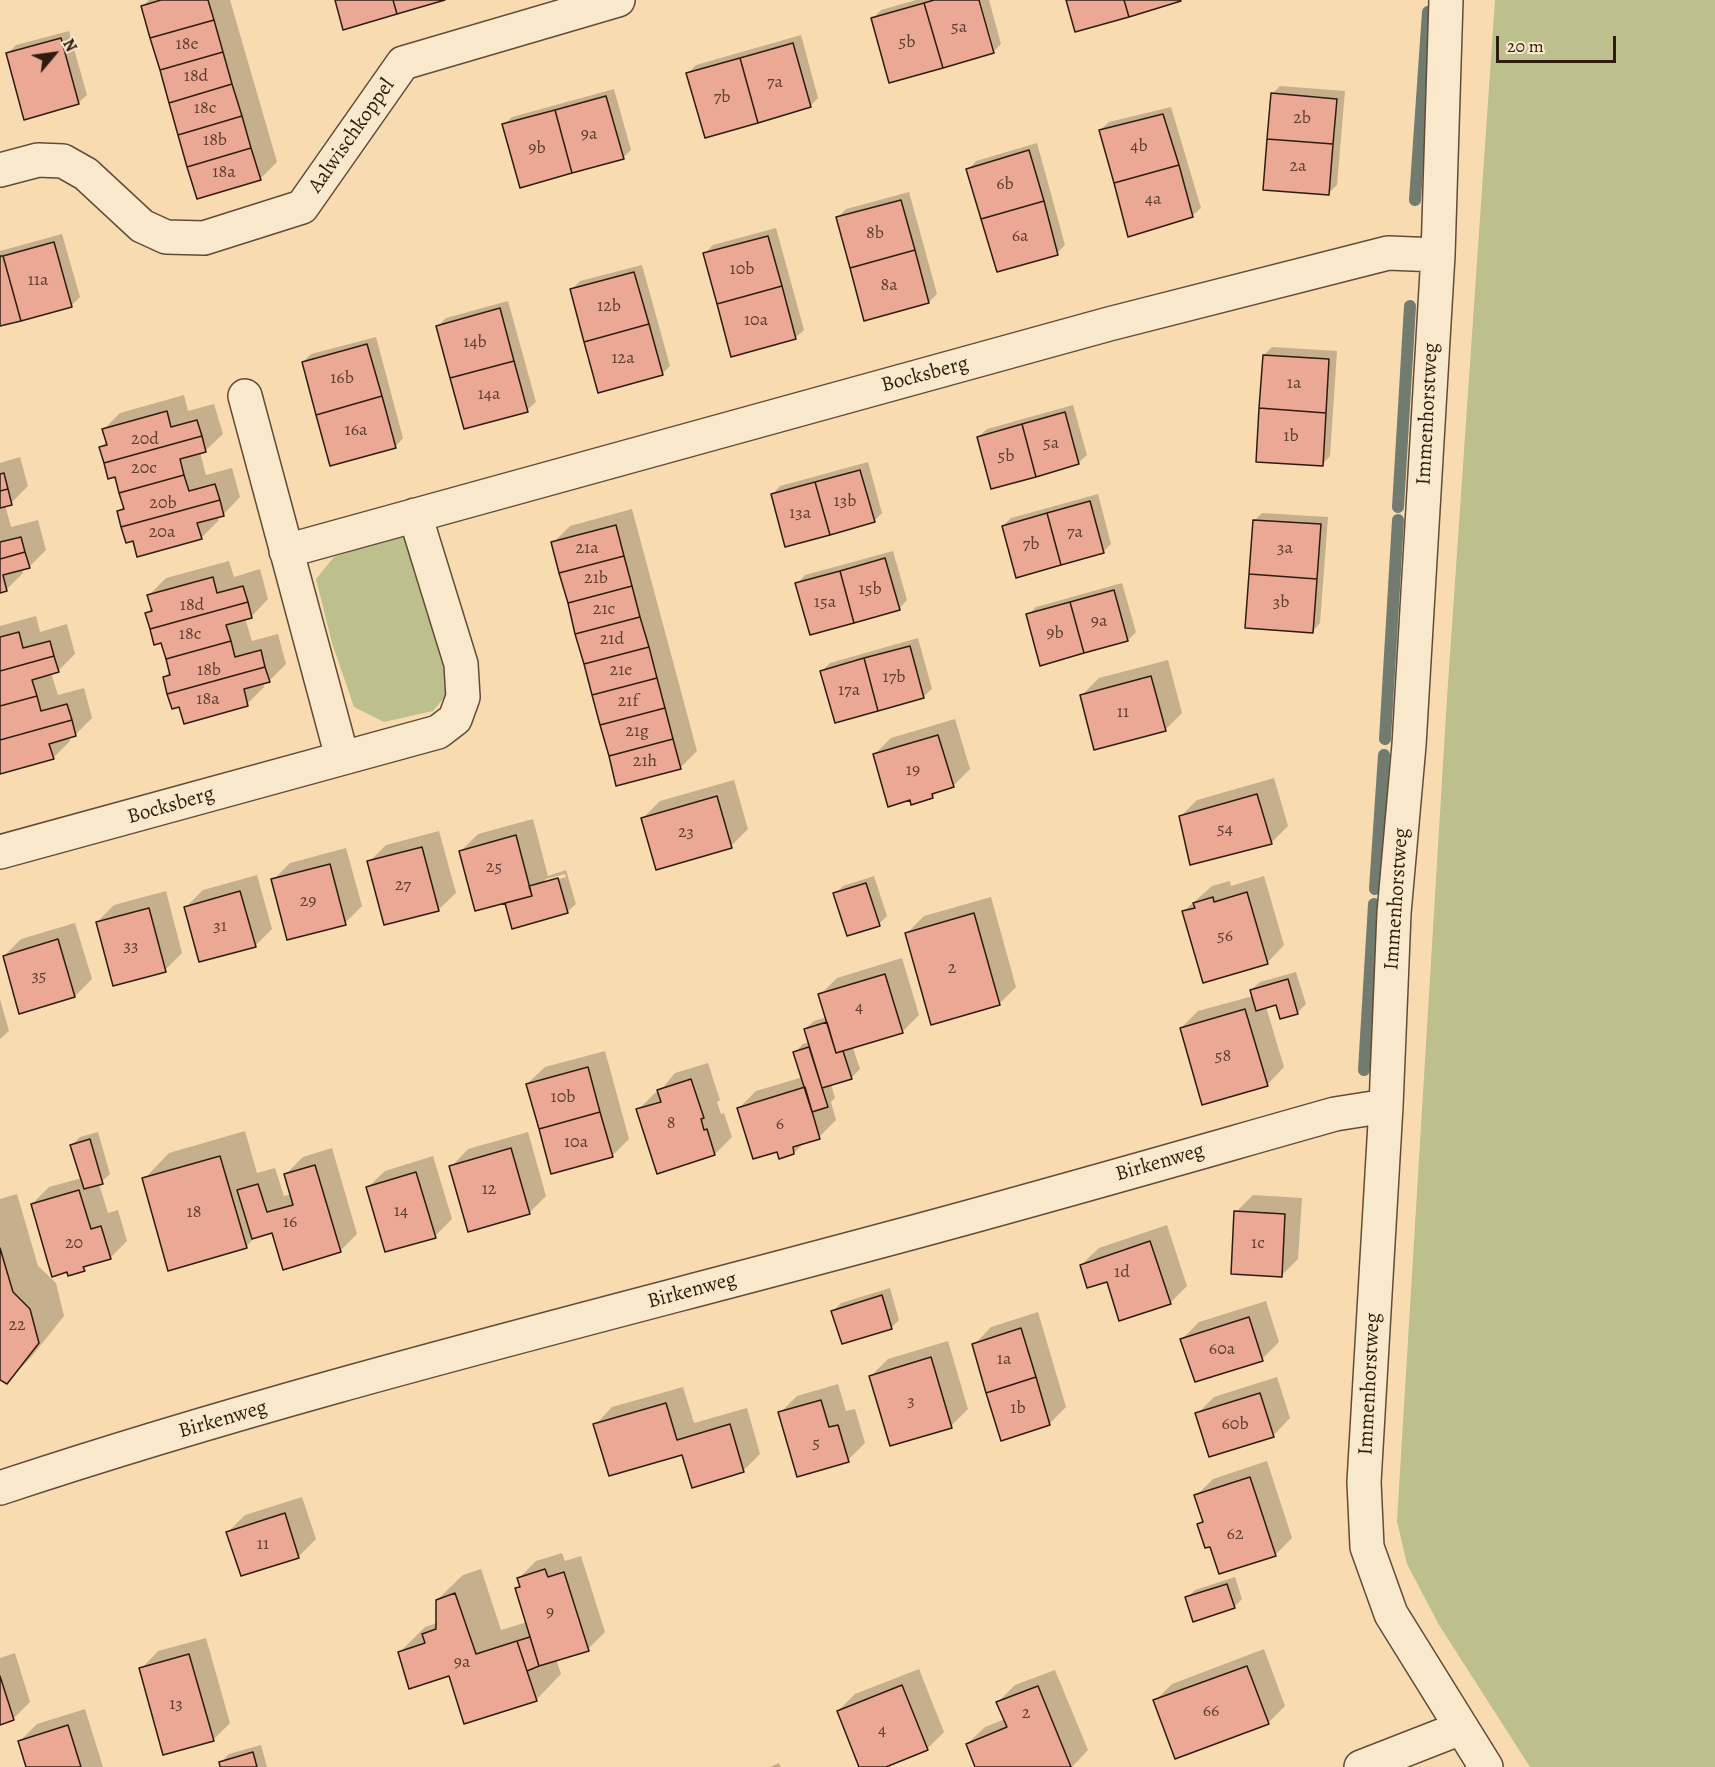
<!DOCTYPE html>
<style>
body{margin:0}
#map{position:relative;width:1715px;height:1767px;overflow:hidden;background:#f8dbb1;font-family:Alegreya,serif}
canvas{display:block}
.north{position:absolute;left:24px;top:24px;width:60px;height:60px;-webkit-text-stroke:4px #fae8cc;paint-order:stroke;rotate:61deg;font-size:16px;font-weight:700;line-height:24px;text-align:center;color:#2f1c0f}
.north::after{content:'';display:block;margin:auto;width:21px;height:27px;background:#2f1c0f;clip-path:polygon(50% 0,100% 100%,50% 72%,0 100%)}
.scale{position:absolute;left:1496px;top:36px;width:120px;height:27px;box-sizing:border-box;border:3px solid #2f1c0f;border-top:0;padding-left:8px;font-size:18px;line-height:21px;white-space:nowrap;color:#2f1c0f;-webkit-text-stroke:4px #fae8cc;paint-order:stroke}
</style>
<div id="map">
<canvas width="1715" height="1767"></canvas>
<div class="north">N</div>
<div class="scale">20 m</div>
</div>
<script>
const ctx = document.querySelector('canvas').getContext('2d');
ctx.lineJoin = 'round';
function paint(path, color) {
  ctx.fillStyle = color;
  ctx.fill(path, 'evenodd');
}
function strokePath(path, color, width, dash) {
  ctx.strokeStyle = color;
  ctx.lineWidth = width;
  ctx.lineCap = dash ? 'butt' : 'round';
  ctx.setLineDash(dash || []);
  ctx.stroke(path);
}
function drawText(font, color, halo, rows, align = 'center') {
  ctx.font = font + ' Alegreya,serif';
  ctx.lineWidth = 4.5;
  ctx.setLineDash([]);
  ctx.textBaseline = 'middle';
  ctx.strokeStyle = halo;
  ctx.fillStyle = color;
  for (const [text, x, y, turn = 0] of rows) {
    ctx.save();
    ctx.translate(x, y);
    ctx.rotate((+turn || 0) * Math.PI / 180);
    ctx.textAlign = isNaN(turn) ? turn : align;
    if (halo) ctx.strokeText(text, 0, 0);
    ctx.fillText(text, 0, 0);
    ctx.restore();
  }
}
const green = new Path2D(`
 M1495,0H1715V1767H1530L1439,1625L1407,1564L1397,1521L1447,698Z
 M400,534L413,550L451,689L433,711L384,722L354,707L332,643L316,579L334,557Z`);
const shadow = new Path2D(`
 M149,0H230L277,162L260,179L143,6Z
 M916,0H977L991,49H994L980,0H989L1001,44L993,52L873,18L881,10Z
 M69,31L87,95L78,103L7,54L16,45Z
 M801,35L818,98L810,106L688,73L696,65Z
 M1280,86L1345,91L1337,185L1329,193L1272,94Z
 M614,89L631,150L623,158L504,125L512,117Z
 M1171,107L1201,208L1192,216L1100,130L1109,122Z
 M1037,143L1065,245L1057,253L968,170L976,161Z
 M909,192L937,294L929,302L837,218L846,209Z
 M776,228L804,330L795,338L705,253L713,245Z
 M62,234L80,297L71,306L0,325V251Z
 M642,265L670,366L662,374L571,290L580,281Z
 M508,301L536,402L527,410L438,326L446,318Z
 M376,337L403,438L395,447L303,362L311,354Z
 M1272,347L1337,351L1330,456L1322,465L1264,355Z
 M184,395L188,411L214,404L223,434L205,451L200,452L206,475L232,468L240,497L223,515L217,516L219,520L201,538L134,539L119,511L125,505L116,475L101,447L107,441L103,430L120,413Z
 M1073,405L1087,455L1078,463L978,437L987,429Z
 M20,457L28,486L11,503L5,505L11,527L38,520L46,550L29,567L22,569L23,573L6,590L0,592V463Z
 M868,462L882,513L874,521L772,495L780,486Z
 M1098,494L1111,544L1103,552L1003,526L1011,518Z
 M632,509L697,751L680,768L553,543L570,526Z
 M1262,513L1328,517L1320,623L1312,632L1254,521Z
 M893,551L907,600L899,609L797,584L805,575Z
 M229,561L234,577L260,569L268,599L251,617L245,618L252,641L278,634L286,664L269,681L263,682L264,687L247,704L180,706L164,678L170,671L162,641L147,613L153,607L149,595L166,578Z
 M1122,583L1136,632L1128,640L1028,615L1036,607Z
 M36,616L40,632L67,624L75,654L58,671L51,673L58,695L84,688L92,718L75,735L69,737L70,741L53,758L0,773V626Z
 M918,638L932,689L923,697L822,671L830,663Z
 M1168,660L1182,713L1165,730L1082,695L1099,678Z
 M955,719L970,769L953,786L939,790L932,797L874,755L891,738Z
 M1274,778L1288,826L1271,843L1180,817L1197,800Z
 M734,780L748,829L731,846L643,818L660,801Z
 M533,819L548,876L566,870L576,904L567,912L506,904L461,851L478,834ZM565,874L566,877L542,884L546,879Z
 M439,831L456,893L438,910L369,862L386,845Z
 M346,848L362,906L345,923L273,880L290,863Z
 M257,875L272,929L255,946L186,907L203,890Z
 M874,876L887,916L879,924L835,894L843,886Z
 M1264,876L1284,945L1267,963L1184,911L1212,886L1230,881L1231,886Z
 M166,891L182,953L165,970L97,922L114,905Z
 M991,897L1016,987L999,1004L907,933L924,916Z
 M75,923L92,979L75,996L4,956L21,939Z
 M902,958L919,1015L902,1032L853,1048L860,1069L851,1078L831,1084L835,1098L831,1102L836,1120L819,1137L805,1142L794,1153L778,1150L739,1108L756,1091L803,1077L795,1052L803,1044L809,1042L805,1029L814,1021L827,1017L820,995L837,978Z
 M1296,972L1306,1004L1297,1013L1277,1004L1266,1007L1284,1067L1267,1085L1181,1028L1198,1011L1253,996L1251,990L1260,982Z
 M0,999L9,1031L0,1039Z
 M605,1051L629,1139L612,1156L527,1084L545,1067Z
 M708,1063L720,1100L717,1102L721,1114L724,1113L732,1137L715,1154L638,1110L655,1093L659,1092L675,1073Z
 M245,1131L257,1173L275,1168L284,1196L292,1194L286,1174L303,1157L332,1148L357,1234L340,1251L273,1231L257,1235L246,1247L144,1179L169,1153Z
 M98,1132L110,1174L99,1184L108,1213L118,1210L127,1241L110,1258L89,1264L84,1269L32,1204L49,1187L82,1178L72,1145L80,1137Z
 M528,1132L546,1196L529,1213L451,1167L468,1149Z
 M433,1156L452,1219L435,1236L367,1188L385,1171Z
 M17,1194L38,1266L56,1283L64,1316L32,1356L7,1382L0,1379V1199Z
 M1253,1195L1302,1198L1298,1259L1281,1276L1236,1212Z
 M1167,1225L1187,1286L1170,1303L1081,1265L1099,1248Z
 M890,1288L899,1320L891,1328L833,1311L841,1303Z
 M1266,1301L1279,1342L1262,1359L1182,1339L1199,1322Z
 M1038,1312L1066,1407L1049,1424L974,1345L991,1327Z
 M948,1341L968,1409L951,1426L871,1376L888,1359Z
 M1277,1377L1290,1418L1273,1436L1197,1414L1214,1397Z
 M838,1384L846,1411L855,1409L865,1443L848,1460L780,1413L797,1396Z
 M683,1387L694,1423L747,1408L760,1454L743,1471L595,1425L612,1407Z
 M1267,1461L1292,1538L1275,1555L1211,1545L1199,1525L1203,1520L1196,1496L1213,1479Z
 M302,1497L316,1539L299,1556L242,1574L228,1532L245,1515Z
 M562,1553L565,1561L581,1556L605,1632L588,1649L556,1659L561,1674L536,1700L450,1674L399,1653L425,1627L434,1624L437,1621V1600L463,1575L481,1569L501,1630L527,1622L516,1589L521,1584L519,1578L536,1561Z
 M1235,1577L1242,1599L1234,1607L1187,1598L1195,1590Z
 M206,1638L230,1723L213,1740L141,1669L158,1651Z
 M1264,1649L1285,1706L1268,1723L1155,1701L1172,1684Z
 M15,1653L30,1702L13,1719L0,1723V1658Z
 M919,1669L944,1732L927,1749L882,1767H860L838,1711L855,1694Z
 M1055,1670L1088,1750L1072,1767H977L967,1744L985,1727L1005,1719L998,1702L1015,1685Z
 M85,1709L103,1767H28L20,1741L37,1724Z
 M261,1745L267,1767H222L221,1762L229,1754Z
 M779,1763L781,1767H770Z`);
const stream = new Path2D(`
 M1415,200L1428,12
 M1398,507L1410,306
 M1385,739L1398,520
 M1375,889L1384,755
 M1364,1070L1374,904`);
const building = new Path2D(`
 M161,0H208L214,20L150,38L141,6Z
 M335,0H393L397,14L343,30Z
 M393,0H445L397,14Z
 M934,0H979L994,53L943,68L924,3Z
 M1066,0H1124L1129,17L1075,32Z
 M1124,0H1180L1181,1L1129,17Z
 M924,3L943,68L889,83L871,18Z
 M214,20L223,52L160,70L150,38Z
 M61,38L79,104L24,120L6,53Z
 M793,43L811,107L758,123L740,58Z
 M223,52L232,84L169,103L160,70Z
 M740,58L758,123L705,138L686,73Z
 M232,84L242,116L178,135L169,103Z
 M1271,93L1337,99L1333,144L1267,139Z
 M606,96L624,159L572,173L555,110Z
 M555,110L572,173L520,188L502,124Z
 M1163,114L1179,165L1114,183L1099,130Z
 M242,116L251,148L187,167L178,135Z
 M1267,139L1333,144L1329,195L1263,190Z
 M251,148L261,180L197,199L187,167Z
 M1029,150L1044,201L981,219L966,169Z
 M1179,165L1193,217L1128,237L1114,183Z
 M901,200L915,250L850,268L836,217Z
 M1044,201L1058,255L997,272L981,219Z
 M768,236L782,286L717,304L703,253Z
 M54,242L72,307L21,321L3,256Z
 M915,250L929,303L864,321L850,268Z
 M0,256H3L21,321L0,326Z
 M634,272L649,324L584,342L570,289Z
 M782,286L796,339L731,357L717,304Z
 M500,308L514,361L450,378L436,326Z
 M649,324L663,375L598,393L584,342Z
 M367,344L382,396L316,415L302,362Z
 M1263,355L1329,359L1326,413L1259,408Z
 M514,361L528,412L464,429L450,378Z
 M382,396L396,448L330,466L316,415Z
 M1259,408L1326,413L1323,466L1256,462Z
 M167,411L171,427L197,420L202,436L104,463L99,447L107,445L102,429Z
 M1065,412L1079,464L1036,477L1022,424Z
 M1022,424L1036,477L991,489L977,437Z
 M202,436L206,452L180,459L184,475L119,493L115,477L108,479L104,463Z
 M860,470L875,522L830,535L815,482Z
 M4,473L8,489L0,491V474Z
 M184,475L189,491L215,484L220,500L121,527L117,511L124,509L119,493Z
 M815,482L830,535L785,547L771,494Z
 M8,489L12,505L0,508V491Z
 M220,500L224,516L197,523L202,539L137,557L133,541L126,543L121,527Z
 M1090,501L1104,553L1061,565L1047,513Z
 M1047,513L1061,565L1016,578L1002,526Z
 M1253,520L1321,524L1317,579L1249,574Z
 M616,525L624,556L559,573L551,542Z
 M21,537L25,552L0,559V542Z
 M25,552L30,568L3,575L7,591L0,593V559Z
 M624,556L632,586L568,603L559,573Z
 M885,558L900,610L854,623L840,571Z
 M840,571L854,623L810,635L795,583Z
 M1249,574L1317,579L1313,633L1245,628Z
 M213,577L217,593L243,586L248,602L150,629L145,613L152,611L147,595Z
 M632,586L640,617L575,634L568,603Z
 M1114,590L1128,641L1084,653L1070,602Z
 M248,602L252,618L226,625L231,641L166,659L161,643L154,645L150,629Z
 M1070,602L1084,653L1040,666L1026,614Z
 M640,617L649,647L584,664L575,634Z
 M19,632L23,648L50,641L54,656L0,671V637Z
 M231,641L235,657L261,650L265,667L167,694L163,677L170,675L166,659Z
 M910,646L924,698L878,711L864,658Z
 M649,647L657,678L592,695L584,664Z
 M54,656L59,672L32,680L37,696L0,706V671Z
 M864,658L878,711L835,723L820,671Z
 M265,667L270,682L244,689L248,706L184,724L179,707L172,709L167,694Z
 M1151,676L1166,731L1094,750L1080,695Z
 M657,678L665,708L600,725L592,695Z
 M37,696L41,711L67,704L72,720L0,740V706Z
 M665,708L673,739L609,756L600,725Z
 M72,720L76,736L49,744L54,759L0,774V740Z
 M938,735L954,787L932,794L933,798L911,805L910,800L888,807L873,754Z
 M673,739L681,769L616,786L609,756Z
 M1257,794L1272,844L1190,865L1179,816Z
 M717,796L732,848L656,870L641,818Z
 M516,835L532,896L475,911L459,851Z
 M422,847L439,911L384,925L367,861Z
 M330,864L346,925L287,940L271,879Z
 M558,878L568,913L512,929L505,903L532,896L529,886Z
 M866,883L880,926L847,936L833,893Z
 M240,891L256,947L199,962L184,907Z
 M1247,892L1268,964L1203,983L1182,911L1195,908L1193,903L1213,897L1214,902Z
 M149,908L166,972L113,986L96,922Z
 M974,913L1000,1005L931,1025L905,933Z
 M58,939L75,997L19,1014L3,956Z
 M885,974L903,1033L836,1053L818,994Z
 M1288,979L1298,1014L1280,1019L1276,1005L1256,1011L1250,990Z
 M1245,1009L1268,1086L1202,1105L1180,1028Z
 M827,1022L836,1053L843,1051L852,1079L822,1088L804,1029Z
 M809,1047L828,1107L812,1112L793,1052Z
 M588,1067L600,1112L539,1129L526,1084Z
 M691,1079L704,1118L701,1119L704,1130L707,1129L715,1155L657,1174L636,1109L661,1102L657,1090Z
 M805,1087L820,1139L793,1147L794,1154L779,1159L777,1152L753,1159L737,1108Z
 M600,1112L613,1157L551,1174L539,1129Z
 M90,1139L103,1184L84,1189L70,1145Z
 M511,1148L530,1214L468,1232L449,1166Z
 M220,1156L247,1248L168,1271L142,1178Z
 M315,1165L341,1252L283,1270L272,1233L252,1239L237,1190L258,1184L267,1212L293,1205L284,1174Z
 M416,1172L436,1238L385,1252L366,1187Z
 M79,1190L91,1229L101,1226L111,1259L83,1267L85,1271L68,1276L67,1272L52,1277L31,1204Z
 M1234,1211L1285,1214L1282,1277L1231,1274Z
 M1150,1241L1171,1304L1119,1321L1107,1282L1087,1288L1080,1265Z
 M0,1248L13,1292L30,1309L39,1343L7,1384L0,1380Z
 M882,1295L892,1329L842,1344L831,1311Z
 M1249,1317L1263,1361L1195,1382L1180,1339Z
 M1021,1328L1036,1377L986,1393L972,1344Z
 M931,1357L952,1428L890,1446L869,1376Z
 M1036,1377L1050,1425L1001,1441L986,1393Z
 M1260,1393L1274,1437L1209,1457L1195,1413Z
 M821,1400L829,1427L838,1425L849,1462L797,1477L778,1412Z
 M666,1403L677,1440L730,1424L744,1472L692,1488L682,1455L609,1476L593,1424Z
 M1250,1477L1276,1556L1219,1574L1210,1547L1205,1548L1197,1524L1203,1522L1194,1495Z
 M285,1513L299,1558L241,1576L226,1532Z
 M545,1569L548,1577L564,1572L589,1651L539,1666L515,1588L520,1587L517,1578Z
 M1227,1584L1235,1608L1193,1622L1185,1597Z
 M455,1593L476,1654L517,1641L537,1701L464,1724L449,1676L409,1689L398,1652L425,1643L422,1634L436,1629V1600Z
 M530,1637L539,1666L527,1671L517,1641Z
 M189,1654L214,1741L163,1755L139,1668Z
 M1247,1666L1269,1724L1175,1759L1153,1700Z
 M0,1676L14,1720L0,1725Z
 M902,1685L928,1750L886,1767H859L837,1711Z
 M1038,1686L1071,1767H975L966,1744L1007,1727L996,1702Z
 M68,1725L81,1767H26L18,1741Z
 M253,1752L257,1767H220L219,1762Z`);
const street = new Path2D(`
 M1446,0L1438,255L1409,745L1394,913L1386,1106L1364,1482L1367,1547L1391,1614L1486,1767
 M0,170L38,160L63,161L86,174L142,226L166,237L204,238L302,207L403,63L618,0
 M245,396L342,757
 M286,551L1109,324L1388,253L1438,255
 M0,852L438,732L455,719L463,697L461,664L415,515
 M0,1488C295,1390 599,1317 899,1236C1045,1197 1190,1155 1335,1114L1386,1106
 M1361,1767L1461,1728`);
const numberNames = [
 ["5a",959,28],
 ["5b",907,43],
 ["18e",187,45],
 ["18d",196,77],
 ["7a",775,83],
 ["7b",722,98],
 ["18c",205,109],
 ["2b",1302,119],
 ["9a",589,135],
 ["18b",215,141],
 ["4b",1139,147],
 ["9b",537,149],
 ["2a",1298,167],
 ["18a",224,173],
 ["6b",1005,185],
 ["4a",1153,200],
 ["8b",875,234],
 ["6a",1020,237],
 ["10b",742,270],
 ["11a",38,281],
 ["8a",889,286],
 ["12b",609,307],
 ["10a",756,321],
 ["14b",475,343],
 ["12a",623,359],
 ["16b",342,379],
 ["1a",1294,384],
 ["14a",489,395],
 ["16a",356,431],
 ["1b",1291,437],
 ["20d",145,440],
 ["5a",1051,444],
 ["5b",1006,457],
 ["20c",144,469],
 ["13b",845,502],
 ["20b",163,504],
 ["13a",800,514],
 ["20a",162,533],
 ["7a",1075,533],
 ["7b",1031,545],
 ["21a",587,549],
 ["3a",1285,549],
 ["21b",596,579],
 ["15b",870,590],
 ["15a",825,603],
 ["3b",1281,603],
 ["18d",192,606],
 ["21c",604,610],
 ["9a",1099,622],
 ["9b",1055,634],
 ["18c",190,635],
 ["21d",612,640],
 ["18b",209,671],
 ["21e",621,671],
 ["17b",894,678],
 ["17a",849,691],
 ["18a",208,700],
 ["21f",628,702],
 ["11",1123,713],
 ["21g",637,732],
 ["21h",645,762],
 ["19",913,771],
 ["54",1225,830],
 ["23",686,833],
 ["25",494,868],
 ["27",403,886],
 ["29",308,902],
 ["31",220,927],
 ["56",1225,937],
 ["33",131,947],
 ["2",952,969],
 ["35",39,977],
 ["4",859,1008],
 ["58",1223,1057],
 ["10b",563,1098],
 ["8",671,1124],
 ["6",780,1125],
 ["10a",576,1143],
 ["12",489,1190],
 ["14",401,1212],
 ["18",194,1213],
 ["16",290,1223],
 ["20",74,1244],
 ["1c",1258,1244],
 ["1d",1122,1273],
 ["22",17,1326],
 ["60a",1222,1350],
 ["1a",1004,1360],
 ["3",911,1402],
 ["1b",1018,1409],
 ["60b",1235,1425],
 ["5",816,1444],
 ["62",1235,1535],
 ["11",263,1545],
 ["9",550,1613],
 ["9a",462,1663],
 ["13",176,1705],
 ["66",1211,1712],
 ["2",1026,1714],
 ["4",882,1731]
];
const streetNames = [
 ["Aalwischkoppel",352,136,-55],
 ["Bocksberg",925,375,-15],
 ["Immenhorstweg",1428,414,-87],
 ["Bocksberg",171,806,-16],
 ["Immenhorstweg",1397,899,-86],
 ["Birkenweg",1160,1163,-16],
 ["Birkenweg",692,1291,-15],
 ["Immenhorstweg",1370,1384,-87],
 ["Birkenweg",223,1420,-16]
];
paint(green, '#bdc08c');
paint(shadow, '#0003');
strokePath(stream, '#727b70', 12);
paint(building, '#eba894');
strokePath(building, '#2f1c0f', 1.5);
strokePath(street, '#614c38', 36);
strokePath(street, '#fae8cc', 33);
drawText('18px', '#5e3f30', null, numberNames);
drawText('21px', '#2f1c0f', '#fae8cc', streetNames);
</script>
